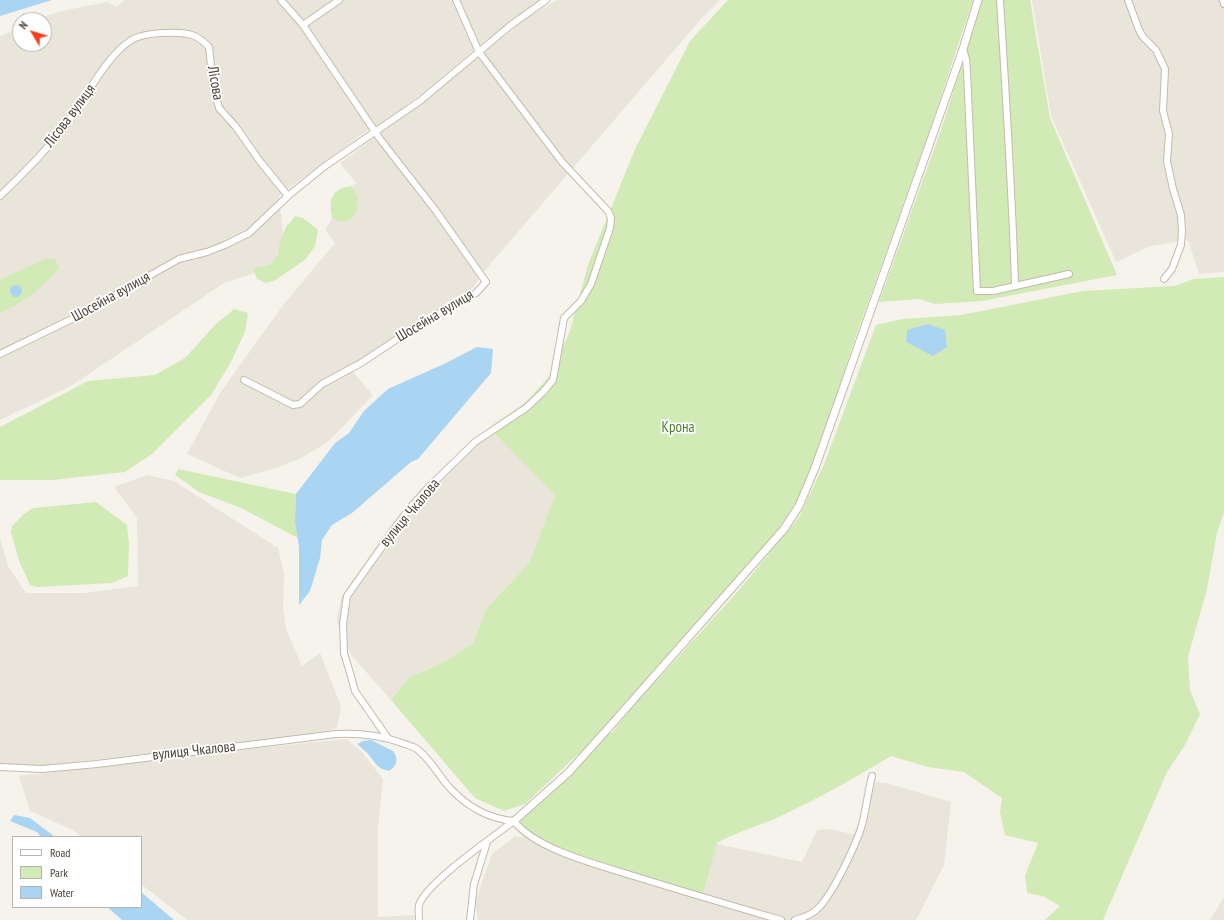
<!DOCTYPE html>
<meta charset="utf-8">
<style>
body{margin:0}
#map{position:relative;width:1224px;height:920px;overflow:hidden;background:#f6f3ec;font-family:"PT Sans Narrow",sans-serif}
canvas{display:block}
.legend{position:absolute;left:12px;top:836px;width:130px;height:72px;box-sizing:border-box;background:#fff;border:1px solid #b7b4b0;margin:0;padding:5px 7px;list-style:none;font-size:12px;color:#4b4439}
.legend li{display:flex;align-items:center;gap:8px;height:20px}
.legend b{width:20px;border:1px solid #b7b4b0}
.north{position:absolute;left:12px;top:12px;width:40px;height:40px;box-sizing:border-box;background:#fff;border:1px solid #b7b4b0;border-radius:50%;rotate:308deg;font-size:11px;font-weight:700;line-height:16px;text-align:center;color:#4b4439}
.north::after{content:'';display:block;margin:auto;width:14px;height:18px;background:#fc3f1d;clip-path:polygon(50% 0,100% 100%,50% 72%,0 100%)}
</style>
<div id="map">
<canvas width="1224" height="920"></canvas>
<ul class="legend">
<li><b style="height:5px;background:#fff"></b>Road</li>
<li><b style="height:11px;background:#d2eab5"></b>Park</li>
<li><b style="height:11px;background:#a9d4f2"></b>Water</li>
</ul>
<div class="north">N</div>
</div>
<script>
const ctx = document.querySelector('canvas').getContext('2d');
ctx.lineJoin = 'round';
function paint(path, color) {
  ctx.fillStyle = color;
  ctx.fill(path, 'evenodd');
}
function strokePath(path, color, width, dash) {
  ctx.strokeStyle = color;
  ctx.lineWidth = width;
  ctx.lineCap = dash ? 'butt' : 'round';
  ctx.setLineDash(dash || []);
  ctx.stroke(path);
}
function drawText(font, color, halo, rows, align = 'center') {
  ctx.font = font + ' "PT Sans Narrow",sans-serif';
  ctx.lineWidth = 3.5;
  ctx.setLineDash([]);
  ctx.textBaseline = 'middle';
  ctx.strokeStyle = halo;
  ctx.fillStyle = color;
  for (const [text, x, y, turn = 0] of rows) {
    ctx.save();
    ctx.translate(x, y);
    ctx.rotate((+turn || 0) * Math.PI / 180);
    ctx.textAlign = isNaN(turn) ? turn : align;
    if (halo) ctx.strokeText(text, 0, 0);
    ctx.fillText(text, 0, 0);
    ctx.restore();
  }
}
const residential = new Path2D(`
 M125,0H277L297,23L370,128L279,196L283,234L279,262L259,272L224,283L71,386L0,420V36L20,27V44H44V20H37L57,12L107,2L116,7Z
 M285,0H540L482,43L424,92L376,128Z
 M557,0H720L702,18L486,269L473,288L402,331L352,371L373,395L328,442L299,459L270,470L240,478L187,454L220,393L284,304L335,243L325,230L348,191L356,183L340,163L437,91L528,17Z
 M1032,0H1224V272L1199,274L1188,240L1150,246L1116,262L1051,116Z
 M489,428L555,495L529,563L486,609L473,643L444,662L410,677L391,700L352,656L337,622L341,597L390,526L421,489L465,447Z
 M147,475L174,481L278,548L284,573L283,608L286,629L302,666L320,653L341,706L337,728L321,734L41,766L0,765V538L8,566L26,593H85L138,586L137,518L114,487Z
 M346,739L361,751L383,779L378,828V917L414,915V920H187L141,884V837H82L73,830L30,811L19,776L267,747Z
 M875,782L886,783L951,802L944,865L916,920H478L475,902L492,854L514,837L717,844L802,862L817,830L830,829L861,836Z
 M1224,897V920H1210Z`);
const green = new Path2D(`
 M728,0H973L930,130L856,336L834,404L808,478L787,520L586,747L525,804L504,811L475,798L391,700L410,677L444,662L473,643L486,609L529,563L555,495L489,428L526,402L548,378L570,331L588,265L635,149L690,41Z
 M982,0H1030L1050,118L1117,275L982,301L935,304L919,299L879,302L942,127Z
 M351,186C353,189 356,193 357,197C360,214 349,228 332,218C329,200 330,189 351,186Z
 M295,216L303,218L318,230L315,246L306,259L274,281L266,283L257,279L253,269L270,265L278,255L280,241L286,227Z
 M47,258L56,260L59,268C43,287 23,303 0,313V280Z
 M1224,277V512L1217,533L1207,589L1188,657L1190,691L1200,714L1185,745L1167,772L1103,920H1045L1060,906L1043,896L1027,893L1025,876L1038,843L1005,835L1000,812L1002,798L964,772L928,767L891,756C853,779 819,798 779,817C758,826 737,832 717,843L701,900L587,866L522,836L517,822L610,729L611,734L648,686L649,689L740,589L799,517L825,462L876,325L903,319L961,315L1083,291L1174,286L1193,279Z
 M234,309L248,313L245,332L230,364L211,395L152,454L125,472L53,480H0V427L88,381L155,375L185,358L215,325Z
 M178,469L296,494L295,522L298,538L241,508L199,492L175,475Z
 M96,502L127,525L129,544L128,576L112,583L37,587L30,585L19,561L11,532L12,526L24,514L33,508Z`);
const water = new Path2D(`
 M0,0H52L0,16Z
 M10 291a6 6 0 1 1 12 0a6 6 0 1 1-12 0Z
 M928,324L945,330L947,347L933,356L906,342L907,330Z
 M477,347L493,349L491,373L418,459L411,462L352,513L332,525L322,540L320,558L310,591L299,605V547L295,522L296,494L335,443L349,433L364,411L388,389L444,364Z
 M371,740L393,751C399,759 397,766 389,771C378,769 376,764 369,755C366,751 361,748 357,744L363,741Z
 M14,815L30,818L55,837H41L37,832L10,821Z
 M141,892L174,920H122L107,907H141Z`);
const minor = new Path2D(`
 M1000,0C1006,95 1012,190 1015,285
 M1128,0L1139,30L1143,37L1156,50L1165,69L1163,111L1169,134L1167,161L1173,189L1181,215L1182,231L1181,245L1172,269L1164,279
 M1223,0L1224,4
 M303,25L339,0
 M963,49L966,59L967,72L977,291H993L1069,274
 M0,196C26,171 52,145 73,115C89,92 107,56 130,41C142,32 177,31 192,35C199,37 204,42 209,47L213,85L219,108L236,127L259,160L288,196
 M0,354L78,316L179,259L207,252L225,245L249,233L288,196L325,166L420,101L511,25L546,0
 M244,380L293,405L300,404L322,384L361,363L420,324L476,293L486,282L436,211L380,139L303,25L281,0
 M387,737L355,691L350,673L344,653L343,624L347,596L408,510L428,488L475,442L526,408L543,392L553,380L564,318L581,301L591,284L610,228L611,218L608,211L562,162L479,52L456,0
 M0,767L42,769L97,764L336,734C360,733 380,735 402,743C407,745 413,746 417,749C430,759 438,774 448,786C465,805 488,819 514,821
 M514,821C536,850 602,866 637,877C685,892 733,906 781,920
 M419,920C419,915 418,909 419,905C426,883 493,837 514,821
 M470,920L474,884L487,842
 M795,920C802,918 809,916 815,911C831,899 856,845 862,825C866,809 868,792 872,776`);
const tertiary = new Path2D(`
 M514,821L569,772L612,724L784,529L799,506L815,468L963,49L978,0`);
const streetNames = [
 ["Лісова",215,83,80],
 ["Лісова вулиця",70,116,-53],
 ["Шосейна вулиця",111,297,-29],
 ["Шосейна вулиця",435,316,-31],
 ["вулиця Чкалова",410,513,-50],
 ["вулиця Чкалова",194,751,-6]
];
const parkNames = [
 ["Крона",678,428]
];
paint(residential, '#eae5da');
paint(green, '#d2eab5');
paint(water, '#a9d4f2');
strokePath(minor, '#c2bbae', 8);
strokePath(tertiary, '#c2bbae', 9);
strokePath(minor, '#fff', 6);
strokePath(tertiary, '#fff', 7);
drawText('15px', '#4b4439', '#fff', streetNames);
drawText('15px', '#4a7f2a', '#fff', parkNames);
</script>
